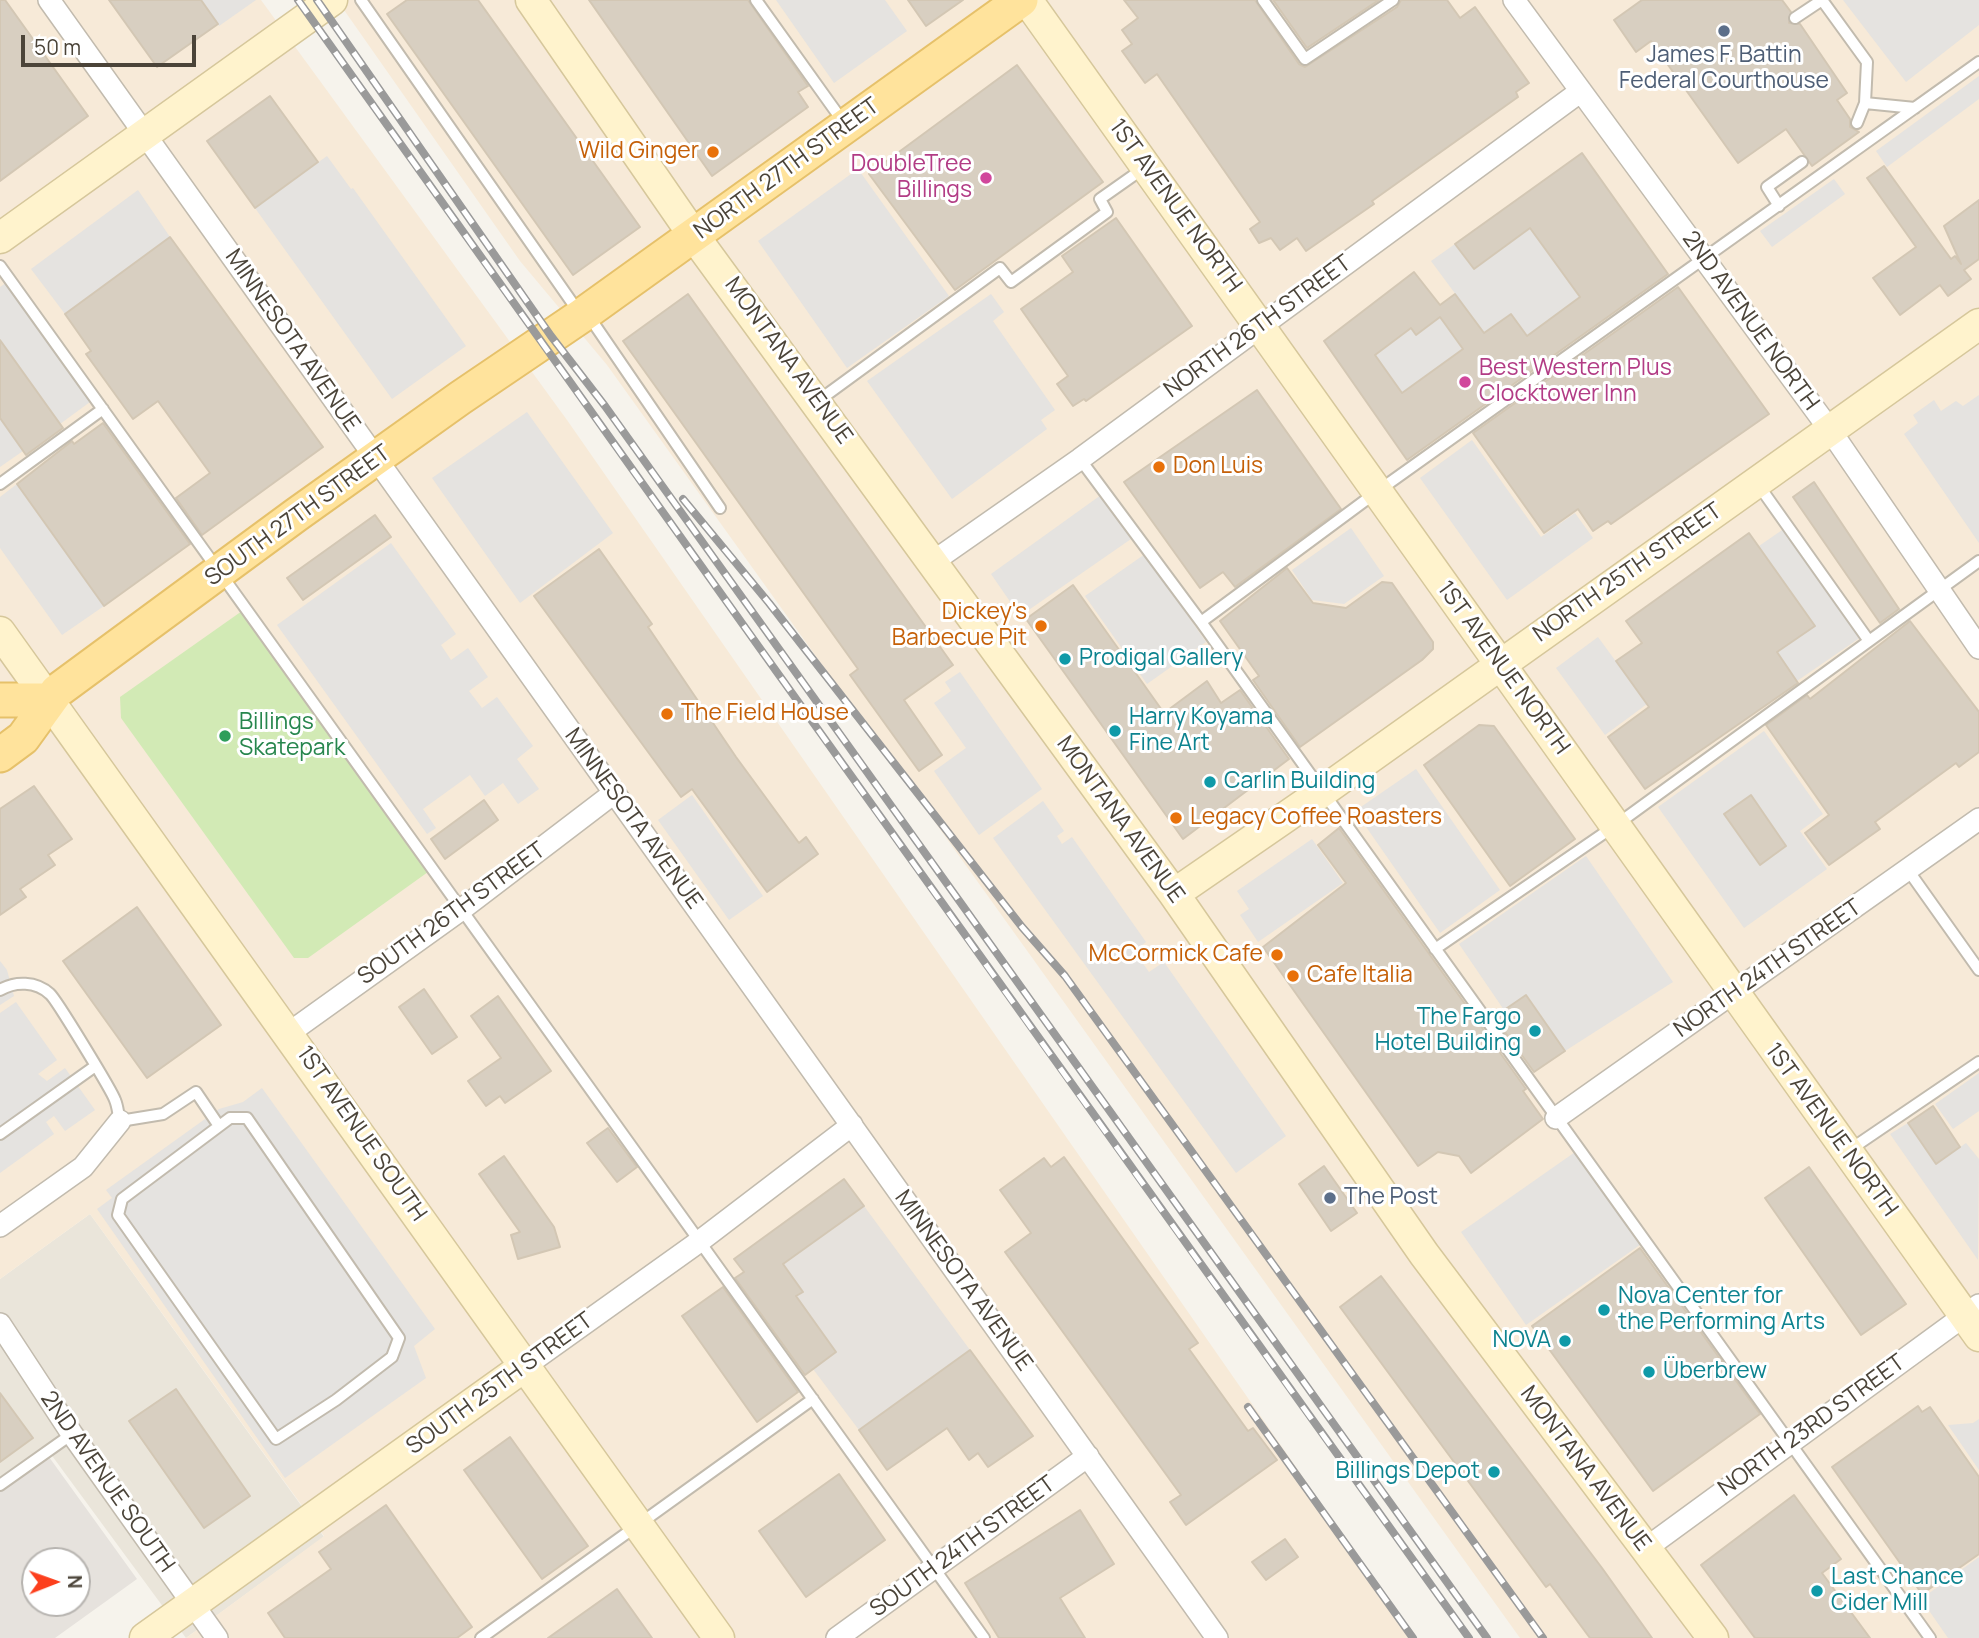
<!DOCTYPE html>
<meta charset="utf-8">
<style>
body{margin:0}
#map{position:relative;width:1979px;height:1638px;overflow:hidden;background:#f6f3ec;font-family:Manrope,sans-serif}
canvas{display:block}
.north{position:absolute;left:21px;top:1547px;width:70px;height:70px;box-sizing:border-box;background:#fff;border:2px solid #b7b4b0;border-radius:50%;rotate:89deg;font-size:19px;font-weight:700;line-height:28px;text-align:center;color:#4b4439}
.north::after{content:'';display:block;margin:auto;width:24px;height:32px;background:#fc3f1d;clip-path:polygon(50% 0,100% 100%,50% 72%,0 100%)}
.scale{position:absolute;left:21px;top:35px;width:175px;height:32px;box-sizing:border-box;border:4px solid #4b4439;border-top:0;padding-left:9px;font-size:21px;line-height:24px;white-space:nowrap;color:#4b4439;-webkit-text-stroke:5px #fff;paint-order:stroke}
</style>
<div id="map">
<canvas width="1979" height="1638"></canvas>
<div class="north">N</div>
<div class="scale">50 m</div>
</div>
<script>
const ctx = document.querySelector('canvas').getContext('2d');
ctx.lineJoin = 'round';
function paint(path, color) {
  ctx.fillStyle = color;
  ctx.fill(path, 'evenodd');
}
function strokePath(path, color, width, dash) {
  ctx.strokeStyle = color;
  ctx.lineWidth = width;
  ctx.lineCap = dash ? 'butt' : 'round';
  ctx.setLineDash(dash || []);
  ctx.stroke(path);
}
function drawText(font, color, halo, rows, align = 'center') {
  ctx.font = font + ' Manrope,sans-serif';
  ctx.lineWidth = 6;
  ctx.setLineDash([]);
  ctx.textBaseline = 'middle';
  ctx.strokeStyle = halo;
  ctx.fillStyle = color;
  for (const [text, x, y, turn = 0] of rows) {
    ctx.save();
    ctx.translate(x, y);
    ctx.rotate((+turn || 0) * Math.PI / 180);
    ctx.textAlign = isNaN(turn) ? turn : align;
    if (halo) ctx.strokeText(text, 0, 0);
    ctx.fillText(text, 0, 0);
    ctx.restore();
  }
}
const residential = new Path2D(`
 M90,1214L324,1537L186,1638L50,1453L0,1489V1279Z`);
const commercial = new Path2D(`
 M0,0H261L567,420L1415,1638H186L324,1536L90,1214L0,1279Z
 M337,0H1979V1638H1520L607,365L520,261Z`);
const industrial = new Path2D(`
 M864,1206L970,1350L859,1430L813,1369L836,1352L796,1296L802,1292L783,1264Z
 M49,1457L137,1579L55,1638H0V1492ZM35,1561H77V1603H35Z`);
const green = new Path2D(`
 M242,611L428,872L308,958H294L121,718L120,697Z`);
const parking = new Path2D(`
 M201,0H256L219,26Z
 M776,0H885L907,31L834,83Z
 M1843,0H1979V25L1906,82Z
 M1979,76V99L1887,167L1876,151Z
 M327,156L351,189L353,188L466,346L392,399L255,208Z
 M858,169L949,296L847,368L758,241Z
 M1834,179L1845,194L1772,247L1760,231Z
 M138,190L170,237L65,314L31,269Z
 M1530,228L1580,297L1527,336L1511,314L1402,393L1370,360L1411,328L1416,335L1440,317L1447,327L1468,311L1431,261L1455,244L1474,269Z
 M6,283L90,402L60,424L0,340V287Z
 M991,294L1004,312L993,321L1055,410L1041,420L1047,429L952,499L867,381Z
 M1979,395V543L1904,434L1918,423L1913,415L1934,400L1941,411L1956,401L1963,406Z
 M527,412L613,533L520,603L432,478Z
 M0,418L23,451L0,467Z
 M1472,440L1541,537L1575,513L1593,538L1507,600L1420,478Z
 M17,484L104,606L62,635L0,548V497Z
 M1101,495L1131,539L1020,616L991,574Z
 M1351,528L1384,576L1344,604L1312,600L1292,570Z
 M1785,528L1861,637L1797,681L1777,652L1814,626L1759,546Z
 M391,543L456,634L441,645L451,660L468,648L488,677L469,691L482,708L497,697L533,746L517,759L539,789L518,804L503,783L485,796L470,775L423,809L436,828L427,834L277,625Z
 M1145,554L1206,642L1147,684L1085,596Z
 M1598,637L1647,704L1605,735L1556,668Z
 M960,672L1042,789L979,835L934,771L966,748L934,703L951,691L945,682Z
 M1764,731L1823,814L1800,831L1827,869L1744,928L1658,807ZM1751,796L1786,846L1763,862Z
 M1416,769L1500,890L1440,933L1355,811Z
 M692,795L763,896L729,920L658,820Z
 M1043,801L1064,831L1057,836L1062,844L1072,837L1146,942L1134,951L1149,972L1164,962L1286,1136L1236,1173L993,838Z
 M1312,839L1343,883L1258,942L1240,915L1249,909L1237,891Z
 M1586,856L1673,982L1565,1051L1527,995L1504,1010L1459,944Z
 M0,961L7,970L14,996L0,1005Z
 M16,1002L57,1060L38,1074L47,1081L65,1068L95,1110L65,1131L54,1116L46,1122L54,1134L0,1173V1013Z
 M1979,1073V1111L1953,1129L1935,1104Z
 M262,1088L435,1329L414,1346L426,1378L285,1478L97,1209L112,1198L106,1190L219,1109L243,1102Z
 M1908,1123L1936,1164L1966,1143L1979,1159L1978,1260L1890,1134Z
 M1578,1150L1644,1242L1526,1325L1461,1232Z
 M1979,1419V1470L1948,1425L1973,1423Z
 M1979,1557V1638H1948L1921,1599Z`);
const building = new Path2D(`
 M0,0H5L88,116L0,181Z
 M109,0H201L218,24L157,67Z
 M407,0H478L640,227L573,275L387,14Z
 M589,0H748L808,86L798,92L808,107L712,176Z
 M908,0H963L926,26Z
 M1124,0H1255L1299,64L1305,67L1397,7L1401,0H1447L1460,18L1475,7L1529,83L1516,92L1518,97L1372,201L1374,204L1306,251L1297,238L1280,250L1271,238L1259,243L1250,229L1260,222L1157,74L1145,83L1122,51L1132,44L1122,30L1138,18Z
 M1273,0H1379L1307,48Z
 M1642,0H1782L1791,12L1789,23L1800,24L1847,93L1837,100L1850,119V127L1859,132L1812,166L1786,129L1738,163L1651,41L1636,52L1614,20Z
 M1017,65L1103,182L955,290L869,174Z
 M270,96L318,162L255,208L207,141Z
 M1582,153L1668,274L1407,460L1324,341L1414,272L1440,305L1455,294L1484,333L1511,314L1527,336L1580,297L1530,228L1474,269L1455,244ZM1440,317L1463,349L1402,393L1375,355L1411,328L1416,335Z
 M1884,166L1951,259L1955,256L1961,264L1944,226L1979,200V259L1964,270L1971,279L1948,296L1940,285L1900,315L1873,278L1916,247L1867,178Z
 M1116,218L1192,326L1086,401L1084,399L1073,406L1057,384L1068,376L1021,309L1073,272L1062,256Z
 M170,237L323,447L202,535L176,498L210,473L158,401L133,419L86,354L91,351L65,314Z
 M1678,287L1769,414L1611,524L1608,521L1593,531L1578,509L1544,533L1473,433Z
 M688,294L953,665L904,700L942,755L919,771L850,675L858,669L623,341Z
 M0,340L63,428L26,455L0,418Z
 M1257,390L1341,509L1235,587L1223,572L1200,588L1124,482Z
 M103,423L190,544L104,606L17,484L72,441L74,444Z
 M1814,482L1899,609L1880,623L1793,497Z
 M375,515L391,537L303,600L287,578Z
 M1749,533L1815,626L1777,652L1798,683L1645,789L1608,737L1649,707L1616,661L1642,643L1626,621Z
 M599,549L652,624L648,627L736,757L799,843L806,837L818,854L767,892L692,789L681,797L534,596Z
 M1287,568L1313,603L1346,608L1382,582L1392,583L1433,642V649L1422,660L1300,747L1253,680L1259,676L1220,621Z
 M1073,585L1164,713L1207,681L1221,703L1240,690L1289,759L1183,839L1026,619Z
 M1910,621L1979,712V752L1959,767L1956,763L1875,822L1880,829L1829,865L1805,833L1829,815L1766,725L1807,695L1810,699Z
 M1479,725L1494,726L1575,839L1510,886L1424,765Z
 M34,786L72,839L48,855L55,865L20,889L26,897L0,915V809Z
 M1751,795L1786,846L1760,865L1724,814Z
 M484,800L498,820L445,859L431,839Z
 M1339,828L1526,1089L1523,1091L1543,1119L1471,1173L1459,1156L1438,1152L1418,1166L1263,947L1346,883L1318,845Z
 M137,907L221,1025L147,1078L63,961Z
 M424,989L457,1037L432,1054L399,1007Z
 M1526,995L1565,1051L1534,1072L1494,1017Z
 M498,996L551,1071L505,1103L500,1096L486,1106L468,1081L501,1058L471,1016Z
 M1933,1106L1960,1147L1936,1164L1908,1123Z
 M608,1128L637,1167L617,1182L587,1143Z
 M504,1156L554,1227L560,1247L518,1259L511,1235L520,1232L479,1174Z
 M1064,1157L1198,1343L1189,1349L1248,1431L1253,1428L1277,1460L1186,1525L1170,1502L1181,1495L1005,1252L1031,1233L1000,1190L1044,1158L1051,1167Z
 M1324,1166L1357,1213L1331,1231L1299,1184Z
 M1809,1167L1906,1304L1861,1335L1765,1198Z
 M844,1179L864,1206L783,1264L803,1292L796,1296L836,1352L805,1375L735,1278L744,1272L734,1259Z
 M1640,1248L1760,1414L1653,1491L1532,1326Z
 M1381,1276L1602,1568L1652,1638H1590L1550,1584L1546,1587L1340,1307Z
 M723,1287L798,1392L757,1422L682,1316Z
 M970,1350L1033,1436L988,1467L978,1453L969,1460L947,1428L887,1470L859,1430Z
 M176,1389L250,1496L204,1528L129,1421Z
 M0,1393L33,1438L0,1462Z
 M1918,1406L1922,1412L1930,1407L1979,1477V1554L1922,1594L1832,1467Z
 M510,1437L588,1546L542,1579L464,1470Z
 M839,1474L885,1540L806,1597L759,1531Z
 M1794,1495L1841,1559L1822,1573L1870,1638H1755L1701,1565Z
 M386,1505L472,1627L457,1638H285L268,1613L331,1569L319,1552Z
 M1080,1510L1114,1564L1060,1598L1085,1638H999L965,1583Z
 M1285,1539L1298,1557L1266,1580L1252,1562Z
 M617,1589L652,1638H548Z`);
const lane = new Path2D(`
 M361,0L580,314
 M756,0L844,123
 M1263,0L1305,59L1393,0
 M1822,0L1867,62L1865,103L1857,123
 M1795,18L1822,0
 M1865,103L1915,108
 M1779,206L1767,187L1802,162
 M0,266L984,1638
 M588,315L720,508
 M818,401L1000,268L1011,282L1107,212L1100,199L1144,168
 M1080,459L1201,622L1930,1638
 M1757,483L1869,641
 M0,484L103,409
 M1201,622L1378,491L1979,62
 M1908,870L1979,970
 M1435,949L1616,825L1979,561
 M0,990C15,981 36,981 50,994C56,999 112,1091 115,1100C118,1107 118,1114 120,1121L163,1114L196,1092L219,1126
 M230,1118H247L399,1338L392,1357L336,1400L276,1439L118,1215L122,1199Z
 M0,1134L94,1067
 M1848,1151L1979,1062
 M0,1485L72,1434
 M481,1638L813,1399`);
const street = new Path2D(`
 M49,0L1217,1638
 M1514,0L1830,430L1979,648
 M934,561L1080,459L1581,91
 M289,1033L462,909L614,793
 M1556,1118L1979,819
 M0,1226L83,1167L120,1121
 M0,1324L72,1434L217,1638
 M525,1366L700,1241L852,1125
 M1645,1549L1979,1305
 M837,1638L1088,1456`);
const secondary = new Path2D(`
 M531,0L694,236L1174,894L1424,1254L1713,1638
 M1027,0L1979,1336
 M0,238L332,0
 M0,632L719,1638
 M1174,894L1322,792L1979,324
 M145,1638L525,1366`);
const primary = new Path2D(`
 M0,700H48
 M0,755L23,738L57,691L296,515L460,398L581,316L1021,0`);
const rail = new Path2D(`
 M298,0C687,547 1077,1093 1469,1638
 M317,0L551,336L605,406L1487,1638
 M683,499L769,603L1022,927L1065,976L1543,1638
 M1248,1407L1413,1638`);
const markers = [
 [1724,31,7,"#5c6f8a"],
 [713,152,7,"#e8710a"],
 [986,178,7,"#d1479c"],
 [1465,382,7,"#d1479c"],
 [1159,467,7,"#e8710a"],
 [1041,626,7,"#e8710a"],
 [1065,659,7,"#0f9aa8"],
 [667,714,7,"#e8710a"],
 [1115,731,7,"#0f9aa8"],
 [225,736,7,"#2e9e5b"],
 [1210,782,7,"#0f9aa8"],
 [1176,818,7,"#e8710a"],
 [1277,955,7,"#e8710a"],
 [1293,976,7,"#e8710a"],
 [1535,1031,7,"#0f9aa8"],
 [1330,1198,7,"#5c6f8a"],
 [1604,1310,7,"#0f9aa8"],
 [1565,1341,7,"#0f9aa8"],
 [1649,1372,7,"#0f9aa8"],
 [1494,1472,7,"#0f9aa8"],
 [1817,1591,7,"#0f9aa8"]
];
const serviceNames = [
 ["James F. Battin",1724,56],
 ["Federal Courthouse",1724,82],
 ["The Post",1344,1198,"left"]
];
const foodNames = [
 ["Wild Ginger",699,152,"right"],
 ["Don Luis",1173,467],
 ["Dickey's",1027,613,"right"],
 ["Barbecue Pit",1027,639,"right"],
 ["The Field House",681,714],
 ["Legacy Coffee Roasters",1190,818],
 ["McCormick Cafe",1263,955,"right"],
 ["Cafe Italia",1307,976]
];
const hotelNames = [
 ["DoubleTree",972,165],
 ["Billings",972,191],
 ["Best Western Plus",1479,369,"left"],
 ["Clocktower Inn",1479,395,"left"]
];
const streetNames = [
 ["NORTH 27TH STREET",787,169,-36],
 ["1ST AVENUE NORTH",1175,206,54],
 ["2ND AVENUE NORTH",1750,321,54],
 ["NORTH 26TH STREET",1258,327,-36],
 ["MINNESOTA AVENUE",292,341,55],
 ["MONTANA AVENUE",788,361,54],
 ["SOUTH 27TH STREET",298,516,-36],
 ["NORTH 25TH STREET",1628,573,-35],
 ["1ST AVENUE NORTH",1503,668,54],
 ["MINNESOTA AVENUE",633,819,54],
 ["MONTANA AVENUE",1120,820,54],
 ["SOUTH 26TH STREET",452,914,-36],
 ["NORTH 24TH STREET",1768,969,-35],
 ["1ST AVENUE NORTH",1831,1130,54],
 ["1ST AVENUE SOUTH",361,1134,55],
 ["MINNESOTA AVENUE",963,1281,54],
 ["SOUTH 25TH STREET",500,1384,-36],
 ["NORTH 23RD STREET",1812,1426,-36],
 ["MONTANA AVENUE",1585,1469,53],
 ["2ND AVENUE SOUTH",107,1482,55],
 ["SOUTH 24TH STREET",963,1547,-36]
];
const cultureNames = [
 ["Prodigal Gallery",1079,659],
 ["Harry Koyama",1129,718],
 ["Fine Art",1129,744],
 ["Carlin Building",1224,782],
 ["The Fargo",1521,1018,"right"],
 ["Hotel Building",1521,1044,"right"],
 ["Nova Center for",1618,1297],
 ["the Performing Arts",1618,1323],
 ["NOVA",1551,1341,"right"],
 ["Überbrew",1663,1372],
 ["Billings Depot",1480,1472,"right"],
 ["Last Chance",1831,1578],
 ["Cider Mill",1831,1604]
];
const leisureNames = [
 ["Billings",239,723],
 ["Skatepark",239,749]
];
paint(residential, '#eae5da');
paint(commercial, '#f7ead8');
paint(industrial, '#e6e2dd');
paint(green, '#d2eab5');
paint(parking, '#e5e3e0');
paint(building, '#d8cfc1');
strokePath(building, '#d3c7b4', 2);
strokePath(lane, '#c2bbae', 14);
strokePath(street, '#c2bbae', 24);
strokePath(secondary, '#d6c79b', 33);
strokePath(primary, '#e6c16a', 37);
strokePath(lane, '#fff', 10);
strokePath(street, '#fff', 21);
strokePath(secondary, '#fff3cd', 30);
strokePath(primary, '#ffe39c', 33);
strokePath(rail, '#9a9a9a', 8);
strokePath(rail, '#fff', 5, [16]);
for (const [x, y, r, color] of markers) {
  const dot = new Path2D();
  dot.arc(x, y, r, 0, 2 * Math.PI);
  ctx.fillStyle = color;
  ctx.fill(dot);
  strokePath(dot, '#fff', 2.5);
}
drawText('23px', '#4e5e75', '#fff', serviceNames);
drawText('23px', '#c56008', '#fff', foodNames, 'left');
drawText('23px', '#b23c85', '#fff', hotelNames, 'right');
drawText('23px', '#4b4439', '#fff', streetNames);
drawText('23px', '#0d838f', '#fff', cultureNames, 'left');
drawText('23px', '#27864d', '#fff', leisureNames, 'left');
</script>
